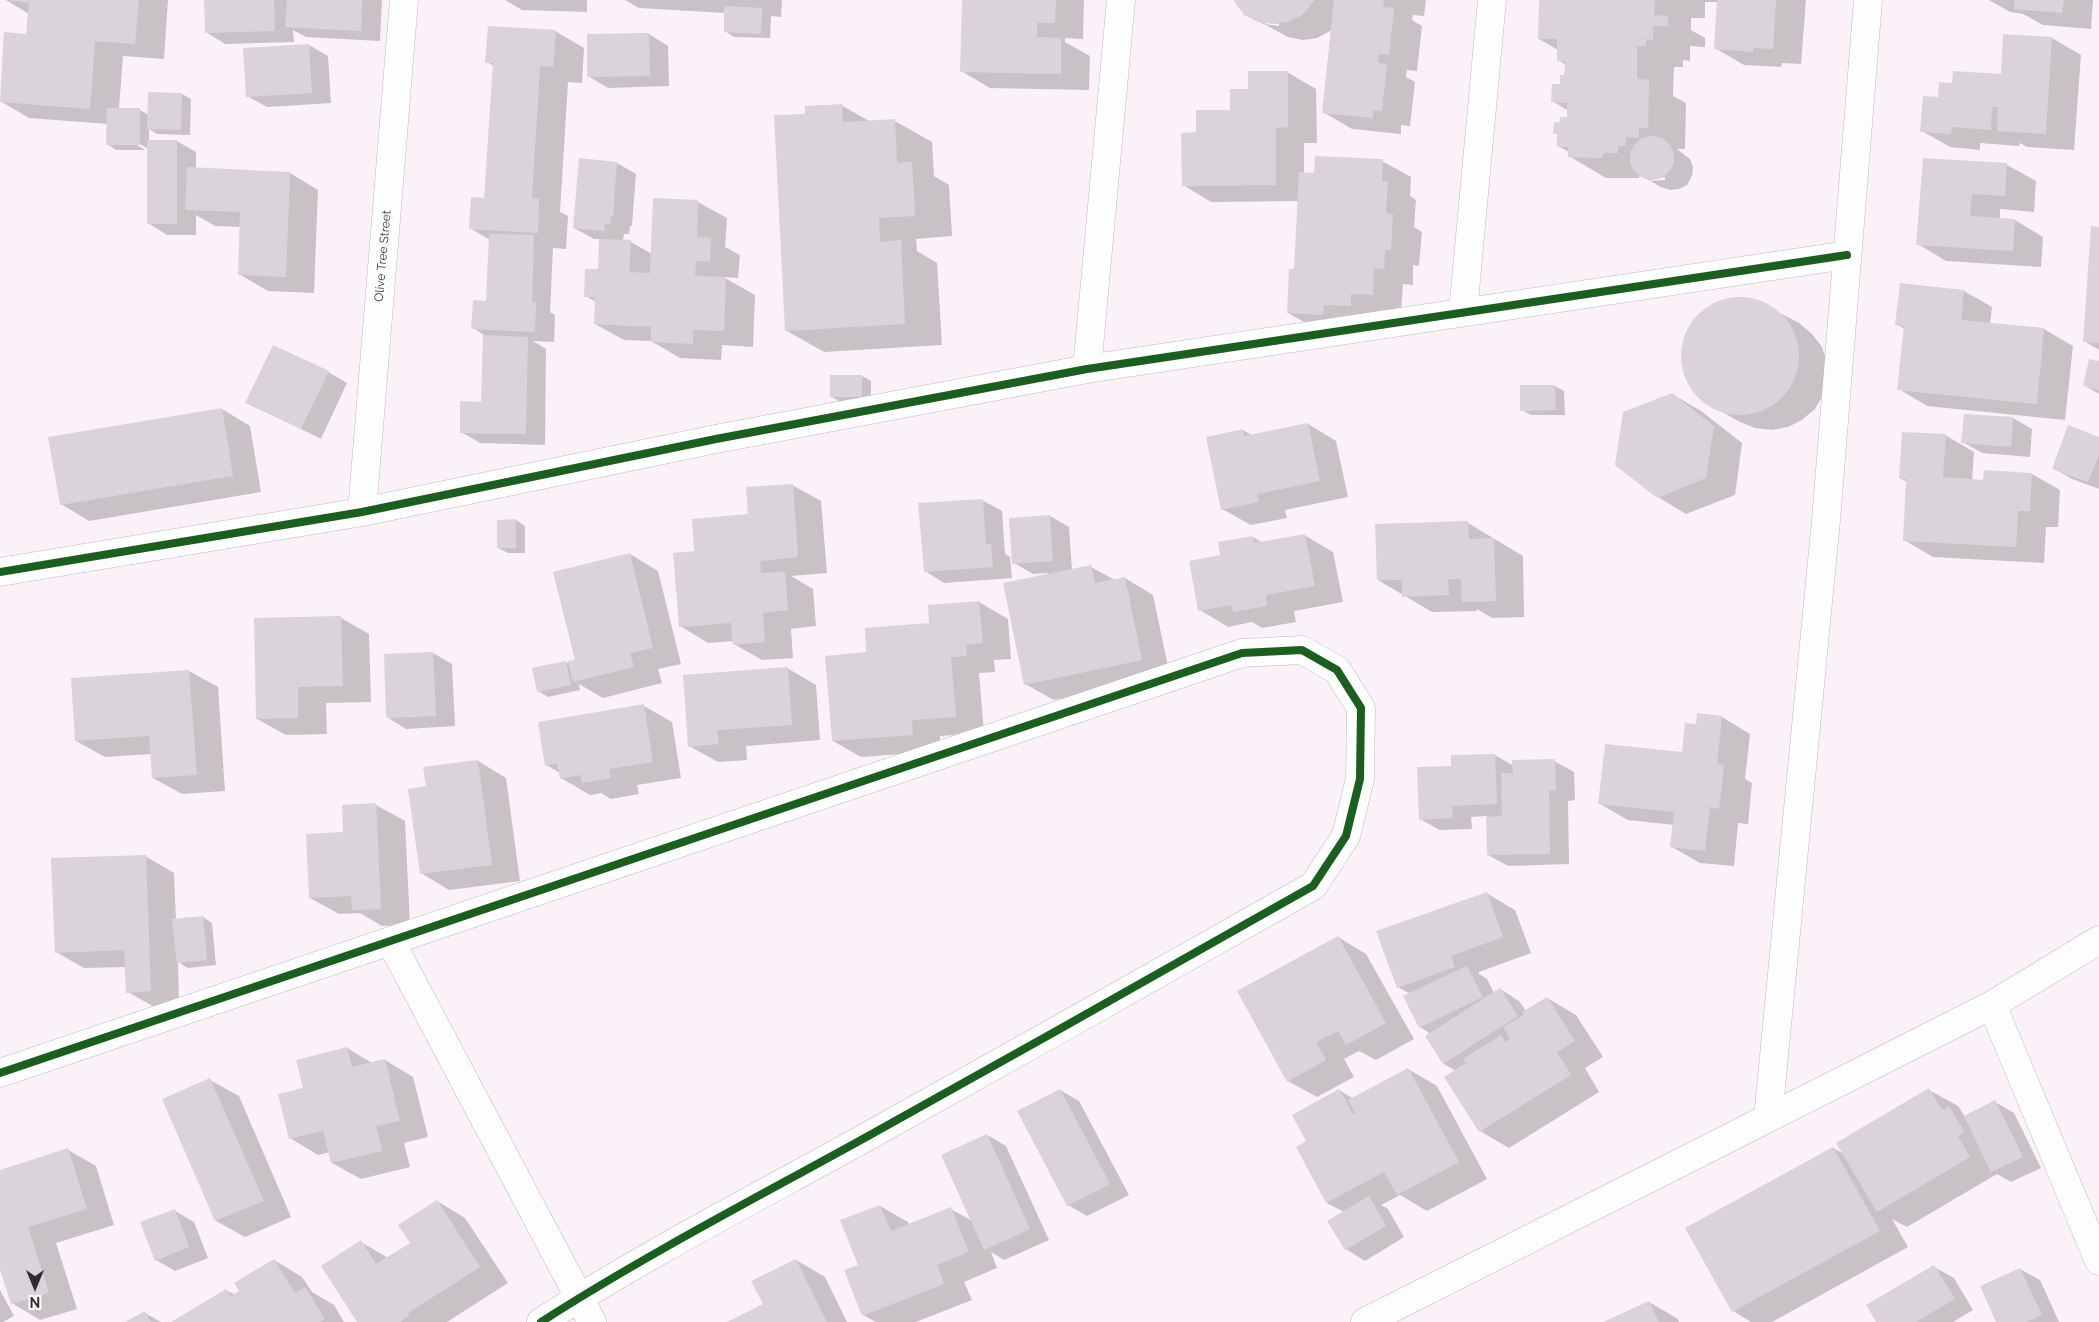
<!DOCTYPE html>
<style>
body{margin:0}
#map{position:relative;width:2099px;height:1322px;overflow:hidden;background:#faf2f8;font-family:Raleway,sans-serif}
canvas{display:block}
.north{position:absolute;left:10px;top:1262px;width:50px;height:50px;-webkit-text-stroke:4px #fff;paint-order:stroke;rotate:180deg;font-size:14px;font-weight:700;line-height:20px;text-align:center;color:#332a31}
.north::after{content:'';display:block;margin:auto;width:18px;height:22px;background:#332a31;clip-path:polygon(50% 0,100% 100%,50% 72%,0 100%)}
</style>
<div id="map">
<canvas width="2099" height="1322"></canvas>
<div class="north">N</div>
</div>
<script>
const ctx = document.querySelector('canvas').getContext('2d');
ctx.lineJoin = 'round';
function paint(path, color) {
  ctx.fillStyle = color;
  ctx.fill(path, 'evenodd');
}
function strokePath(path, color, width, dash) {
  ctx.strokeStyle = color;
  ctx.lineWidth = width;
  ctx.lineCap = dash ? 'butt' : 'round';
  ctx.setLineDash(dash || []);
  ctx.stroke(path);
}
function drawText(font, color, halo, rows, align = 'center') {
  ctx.font = font + ' Raleway,sans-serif';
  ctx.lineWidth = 4;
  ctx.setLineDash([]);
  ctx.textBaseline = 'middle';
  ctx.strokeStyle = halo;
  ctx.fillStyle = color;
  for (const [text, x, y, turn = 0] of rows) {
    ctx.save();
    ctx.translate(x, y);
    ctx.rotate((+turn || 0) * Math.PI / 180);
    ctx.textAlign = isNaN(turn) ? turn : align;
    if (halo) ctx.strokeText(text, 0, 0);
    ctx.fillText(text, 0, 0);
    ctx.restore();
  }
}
const shadow = new Path2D(`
 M6,0H168L164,59L123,56L119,109L140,110L149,115L182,94L191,99L190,135L157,134L149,129V141H177L196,152V169L290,173L318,190L314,293L268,291L239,274L241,227L215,226L196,215V235H167L148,223V149L135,141L134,143L145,150H116L107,144L108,124L29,118L0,101L28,35L29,14Z
 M205,0H382L380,41L306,37L293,30L294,42L225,44L206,32Z
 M505,0H587V12L522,10Z
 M625,0H782L781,17L771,16L770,38L734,37L725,31V13L639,8Z
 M963,0H1084L1083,39L1065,38V42L1090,56L1089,90L990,88L961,71Z
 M1234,0H1426L1424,16L1413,15L1412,20L1422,26L1417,71L1407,70L1406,77L1415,82L1410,126L1401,125V134L1352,129L1323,112L1332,30L1317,38L1303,40L1288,37L1245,14ZM1265,21L1279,24V26L1265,24Z
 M1540,0H1806L1801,64L1782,63L1781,67L1744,65L1715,48L1718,2H1705V18H1691V30L1705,38V47L1690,46V61L1683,60V67H1674L1673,96L1686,103L1685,149H1677L1690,159L1693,167L1692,176L1687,185L1679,189L1670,190L1661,187L1640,175L1639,178H1606L1569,156V152L1558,146V135L1555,133L1569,118V111L1552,101L1565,77L1566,65L1558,60V50L1539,39ZM1665,177V180L1651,181V178Z
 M1989,0H2093L2091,29L2043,25L2023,14L2010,12Z
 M555,31L584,48L582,83L568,82L560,212L568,216L566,249L553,248L550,312L555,315L554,342L533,341L546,349L545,445L480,443L461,432L483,403L484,335L473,328L487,302L490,240L470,228L485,200L494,66L487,62Z
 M649,34L668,46L669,86L608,88L588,76V35Z
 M2005,35L2052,38L2081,55L2074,150L2027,147L2020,143L2019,146L1980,143V150L1950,147L1922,131L1939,98L1953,84L2002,76Z
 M309,45L328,56L331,103L267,107L247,96Z
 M1287,72L1316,89L1317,143H1304V173L1315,174L1382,161L1411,177L1410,196L1416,200L1414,227L1422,232L1419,266L1413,265V285L1403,284L1401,311L1380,310L1379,322L1317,329L1288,313L1295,270L1299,201L1211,202L1183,185L1197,133L1231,111L1250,90Z
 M841,105L871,122L895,121L932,142L934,176L949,185L952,236L916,239L917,251L937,263L942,345L824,352L787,331L806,115Z
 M1924,159L2007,165L2036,181L2034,212L2000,209V219L2015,220L2043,237L2041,267L1946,261L1918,244Z
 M580,160L617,163L636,174L632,226H630L629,234H624L623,241L631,242L652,254L655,199L698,202L727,218L725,247L740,255L738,278L723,277L755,295L753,347L722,345L721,360L680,358L651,341L624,340L595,324L596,302L586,296L600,271L601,239H594L574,228Z
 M2099,228V350L2084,341Z
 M1964,291L1992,307L1990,324L2044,329L2073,346L2065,420L1927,406L1899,389L1905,329L1896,324Z
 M1738,298L1755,300L1799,323L1812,334L1822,347L1827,362L1823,395L1815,409L1802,420L1788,427L1772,430L1755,428L1740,422L1710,405L1698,394L1688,381L1683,365V349L1687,333L1695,319L1708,308L1722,301Z
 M2099,362V394L2084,385Z
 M328,372L347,383L321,439L247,402Z
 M832,376H862L871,381V402H841L832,397Z
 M1555,386L1564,391L1565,415H1531L1522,410Z
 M1672,394L1701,411L1742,443L1735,495L1686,514L1658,497Z
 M222,409L250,426L261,492L89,521L61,504Z
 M2013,418L2032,429L2030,457L1982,453L1963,442Z
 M1308,424L1336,441L1348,497L1285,510L1287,518L1251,525L1222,509L1243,430L1253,436Z
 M1945,435L1974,452L1972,480L1984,481L2032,474L2060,490L2058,527H2046L2044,563L1933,557L1904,540L1907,482L1900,478Z
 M2099,438V489L2072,479L2053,468Z
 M792,485L821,501L827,573L791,576L813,589L816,626L791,629L793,658L762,660L734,644V641L708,643L680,626L696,553Z
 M982,500L1002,511L1005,554L1010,557L1012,578L944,583L925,571Z
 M1050,516L1069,527L1072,570L1091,567L1115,580L1125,578L1153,595L1170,676L1054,700L1025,684L1048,575L1047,573L1033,574L1014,563Z
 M516,520L525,526V553H508L498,548V521Z
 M1468,523L1523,556L1524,617L1492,618L1477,609V611L1432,612L1378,580Z
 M1304,535L1333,552L1343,602L1294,611L1296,622L1262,628L1252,622L1228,627L1200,610L1222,556L1253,537L1263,543Z
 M630,554L658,571L681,664L658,669L662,683L603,698L579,684L580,690L548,697L538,691L566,662L570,664L576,661Z
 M979,602L1008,619L1011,659L994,660L995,672L979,673L984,733L940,736L941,751L861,757L833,741L868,653Z
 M341,618L369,634L371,702L326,703L327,734L286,735L257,719Z
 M433,653L452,664L455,726L406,729L387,717Z
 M787,668L816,685L820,740L746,746L747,760L718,762L689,746Z
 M189,671L218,687L225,791L182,794L153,778L151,754L105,757L76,741Z
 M644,706L672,722L681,778L637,785L639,794L611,799L601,793L590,795L561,778L560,773L546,765Z
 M1722,717L1750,734L1745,779L1752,783L1748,824L1738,823L1734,866L1700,863L1672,847L1674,825L1628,820L1600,804L1683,753L1697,725Z
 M1495,755L1514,766L1554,761L1574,772L1575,800L1568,801L1569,864L1508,866L1488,855L1487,816L1471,817L1472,829L1440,830L1420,819L1453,767Z
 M478,761L506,778L520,881L449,890L421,873L427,788Z
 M376,805L405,821L410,925L382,926L360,913L339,914L310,898L345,833L343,806Z
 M145,856L174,873L176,920L203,917L212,923L216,965L188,968L178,962L179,1007L156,1008L128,992L126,967L84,968L56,952Z
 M1486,893L1515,910L1531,953L1479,972V974L1487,979L1494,993L1500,989L1519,1001L1526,1011L1547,998L1576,1015L1603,1057L1585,1068L1599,1092L1509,1148L1480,1131L1446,1077L1456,1071L1444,1064L1431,1034L1420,1027L1410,994L1398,987Z
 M1338,937L1366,954L1414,1039L1376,1060L1359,1051L1344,1059L1354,1077L1317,1097L1288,1081Z
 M347,1048L372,1063L385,1060L413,1077L428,1137L404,1143L410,1167L361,1179L332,1163L330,1152L318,1155L290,1138L304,1089Z
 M1408,1069L1437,1086L1487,1179L1427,1211L1400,1195L1381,1205L1388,1209L1404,1237L1365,1261L1346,1249L1344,1212L1327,1203L1297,1147L1307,1141L1339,1090L1354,1099Z
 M210,1080L239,1096L291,1217L245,1237L216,1221Z
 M1060,1090L1079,1101L1129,1195L1087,1216L1068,1205Z
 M1929,1090L1958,1106L1965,1117L1995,1102L2014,1113L2041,1168L2011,1182L1997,1174L1907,1227L1892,1219L1908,1247L1772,1322H1751L1733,1311L1833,1148L1844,1154Z
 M987,1135L1006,1146L1049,1240L1004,1260L991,1252L997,1268L964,1282L972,1300L916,1322H876L863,1315L860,1266L880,1206L908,1222L909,1225L951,1209L972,1221Z
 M68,1150L96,1166L114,1225L56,1243L77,1309L40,1320L12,1303L0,1266V1171Z
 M437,1201L465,1218L508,1283L447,1322H359L361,1242L388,1258L411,1243Z
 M175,1211L194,1222L208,1258L175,1271L156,1260Z
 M274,1260L302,1277L312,1292L334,1305L344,1322H173L226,1290L235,1295Z
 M796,1260L825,1277L847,1322H730L765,1305Z
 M1934,1267L1954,1278L1973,1310L1953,1322H1878Z
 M2020,1269L2040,1280L2059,1322H1998Z
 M0,1290L14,1316L3,1322H0Z
 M1649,1302L1678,1319L1679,1322H1606Z
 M145,1313L161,1322H128Z`);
const building = new Path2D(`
 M7,0H139L135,44L95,41L90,109L0,102L4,32L26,34L29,3Z
 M204,0H274L275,31L205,33Z
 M287,0H362L361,31L285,27Z
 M962,0H1056L1055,23H1037V37L1061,38V74L960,72Z
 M1233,0H1315L1302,15L1288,22L1273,24L1258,22L1244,15Z
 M1334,0H1384L1383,7L1394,8L1389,55L1379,54L1378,63L1387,64L1382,111L1373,110V118L1322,113Z
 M1539,0H1655L1654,15L1668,16V26H1653V40L1646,39V46H1637V79L1649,80L1648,128H1639V138L1626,137V146H1618V153H1603L1602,158L1568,157V147H1557V134H1553L1554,122H1560V117H1567V103L1551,102L1552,84H1560V75H1564L1565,61H1557V39H1538Z
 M1717,0H1776L1773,49L1753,48V52L1714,49Z
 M2015,0H2064L2062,13L2014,9Z
 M724,6L762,8L761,34L724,32Z
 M488,26L556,30L553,67L540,66L532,198L539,199L538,233L469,229L471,197L484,198L493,63H485Z
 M649,33L650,76L587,77V34Z
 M2003,34L2052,37L2046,134L1997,131L1998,107H1992L1991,130L1952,127L1951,134L1920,132L1923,96L1938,97L1939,82L1952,83L1953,71L2001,74Z
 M309,44L312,93L246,97L243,48Z
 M1248,71H1288V127L1276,128V185L1182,186L1181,133L1196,132V110H1230V89H1248Z
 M148,92L182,93L181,130L147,129Z
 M842,104L843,122L895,119L897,163L912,162L915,216L879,218L880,242L901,240L905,324L785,331L774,115L805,114V106Z
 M107,108H140V145H106Z
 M1630 158a22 22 0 1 1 44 0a22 22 0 1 1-44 0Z
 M147,140H177V224H147Z
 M1315,156L1383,159L1382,181L1388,182L1386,213L1393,214L1391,250H1385L1384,269L1374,268L1373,295L1351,294V306L1324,305L1323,315L1287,313L1289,269H1294L1299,172L1314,173Z
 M579,158L617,162L613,216H611L610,224H605L604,231L573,228Z
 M1923,158L2007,163L2005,196L1972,194L1970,216L2015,219L2013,251L1916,245Z
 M187,167L290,172L286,277L238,275L240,212L185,210Z
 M653,198L698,200L697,237L711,238L710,262L696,261L695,276L726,277L724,331L693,330V344L651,342V327L594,324L595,297H584L585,269H598L599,239L631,240L629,272L650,273Z
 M2091,226L2099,227V343L2083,342Z
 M489,234L534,235L532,302H536L535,332L471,329L473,300L486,301Z
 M1900,283L1964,290L1961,320L2044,328L2037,404L1897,390L1904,326L1895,325Z
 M1681 356a59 59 0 1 1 118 0a59 59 0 1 1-118 0Z
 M483,335L528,337L526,434L460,433V401L481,402Z
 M273,345L329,371L301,429L245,403Z
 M2089,359L2099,361V390L2083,386Z
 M830,375H862V397H830Z
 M1520,385H1555L1556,410L1520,411Z
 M1672,393L1714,426L1706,478L1657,498L1615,465L1623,412Z
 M222,408L233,476L60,505L48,437Z
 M1964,414L2013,417L2011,447L1961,443Z
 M1308,423L1320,481L1257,494L1259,502L1221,510L1206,437L1243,429L1244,436Z
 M2068,425L2099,437V455L2088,482L2052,469Z
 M1902,432L1946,434L1943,477L1983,480L1984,470L2032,473L2030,511H2018L2016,547L1903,541L1906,479L1899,478Z
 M793,484L798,557L760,561L761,573L785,572L788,610L763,613L765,642L733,645L731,623L679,627L673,553L694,551L692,519L748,514L746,487Z
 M983,499L986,544H991L993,567L924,572L918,503Z
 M1050,515L1053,561L1012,564L1009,518Z
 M516,519V548H497V520Z
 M1468,521L1469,539L1494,538L1496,601L1462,602L1461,579H1448L1449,595L1402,597V580H1377L1375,524Z
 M1305,534L1315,586L1266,595L1267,606L1233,612L1232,605L1198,611L1189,561L1220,555L1218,542L1253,536L1254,543Z
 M630,553L653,648L630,653L634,667L573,682L568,661L575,660L553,572Z
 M1091,565L1095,583L1125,577L1142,660L1024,685L1003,583Z
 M979,601L983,643L966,645L967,656L951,657L956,717L912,720L913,735L832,741L825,656L866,652L865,628L929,623L928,605Z
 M341,616L343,686L298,687V718L256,719L254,618Z
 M433,652L436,716L386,718L384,654Z
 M566,661L571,685L537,692L532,668Z
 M788,667L792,725L717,730L719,744L688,747L683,675Z
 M189,670L197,775L152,778L149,736L75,741L71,678Z
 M644,704L653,762L609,769L611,778L582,783L580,775L560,779L557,763L545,766L538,722Z
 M1697,713L1722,716L1717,764L1724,765L1719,809L1710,807L1705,851L1670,847L1674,812L1598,804L1605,744L1682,752L1685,723L1696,724Z
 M1495,754L1497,804L1452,806L1453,818L1419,820L1417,767L1451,766V755Z
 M1555,759L1556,790L1549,791L1550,854L1487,855L1486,817L1502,816L1501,773H1513L1512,760Z
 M478,760L492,865L420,874L408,789L426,786L423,767Z
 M376,803L381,909L352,910L351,896L309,898L306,834L343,832L342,805Z
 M146,855L151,991L126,993L124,950L55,953L51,858Z
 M1487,892L1503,937L1451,956L1455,967L1397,988L1376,931Z
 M203,916L207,960L177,963L172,919Z
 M1338,936L1386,1023L1346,1045L1338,1031L1316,1042L1326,1060L1287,1082L1237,991Z
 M1467,966L1483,997L1419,1028L1403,996Z
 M1500,988L1518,1016L1443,1064L1425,1036Z
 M1547,997L1575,1041L1557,1052L1571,1075L1479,1132L1444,1077L1466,1063L1463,1059L1501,1035L1505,1042L1510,1039L1503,1027L1524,1015L1522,1012Z
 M347,1047L352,1067L385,1059L400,1121L376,1126L382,1151L331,1163L323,1131L289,1139L278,1094L303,1088L296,1060Z
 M1408,1068L1459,1162L1397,1195L1384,1172L1326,1203L1296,1147L1306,1141L1292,1115L1339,1089L1353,1114L1355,1113L1348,1100Z
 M210,1078L264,1201L215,1221L162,1099Z
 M1929,1088L1942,1110L1949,1106L1964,1132L1958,1136L1970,1157L1877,1212L1836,1143Z
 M1060,1089L1110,1184L1067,1206L1017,1111Z
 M1995,1100L2023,1157L1991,1172L1964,1116Z
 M987,1134L1030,1229L984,1250L941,1155Z
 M1833,1147L1880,1231L1732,1312L1685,1228Z
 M68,1148L87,1209L28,1227L49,1293L11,1304L0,1270V1170Z
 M1369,1196L1386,1226L1345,1250L1327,1221Z
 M437,1200L480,1267L408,1313L410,1315L400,1322H357L321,1266L361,1240L376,1264L410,1243L398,1225Z
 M880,1205L891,1231L951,1207L969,1252L937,1265L944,1284L862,1316L844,1270L858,1265L840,1220Z
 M175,1209L189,1247L155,1261L140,1222Z
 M274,1259L295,1293L305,1287L325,1319L319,1322H171L226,1289L231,1296L239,1291L234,1283Z
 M796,1259L827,1322H727L763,1304L751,1281Z
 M1934,1265L1955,1299L1916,1322H1876L1866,1305Z
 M2020,1268L2042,1315L2026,1322H1996L1980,1286Z
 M1649,1301L1659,1322H1603Z
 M145,1311L151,1322H125Z`);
const minor = new Path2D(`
 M1463,312L1492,0
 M1087,369L1121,0
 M362,512L404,0
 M0,572L362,512L716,439L1087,369L1847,255
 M391,942L592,1322
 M1992,1005L2099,1261
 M0,1073L1242,653L1302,650L1337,670L1361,708L1360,779L1346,836L1313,886C1166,969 1018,1053 870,1135C760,1196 647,1254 541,1322
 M1768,1118L1826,520L1868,0
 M1365,1322L1992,1005L2099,940`);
const cycleway = new Path2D(`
 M0,572L362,512L716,439L1087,369L1847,255
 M0,1073L1242,653L1302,650L1337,670L1361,708L1360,779L1346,836L1313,886C1166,969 1018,1053 870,1135C760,1196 647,1254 541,1322`);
const streetNames = [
 ["Olive Tree Street",383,256,-85]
];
paint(shadow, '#0003');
paint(building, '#dad3da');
strokePath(minor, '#c0b9bf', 29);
strokePath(minor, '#fefdfe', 28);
strokePath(cycleway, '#1b5e20', 8);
drawText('12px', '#332a31', '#fff', streetNames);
</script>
